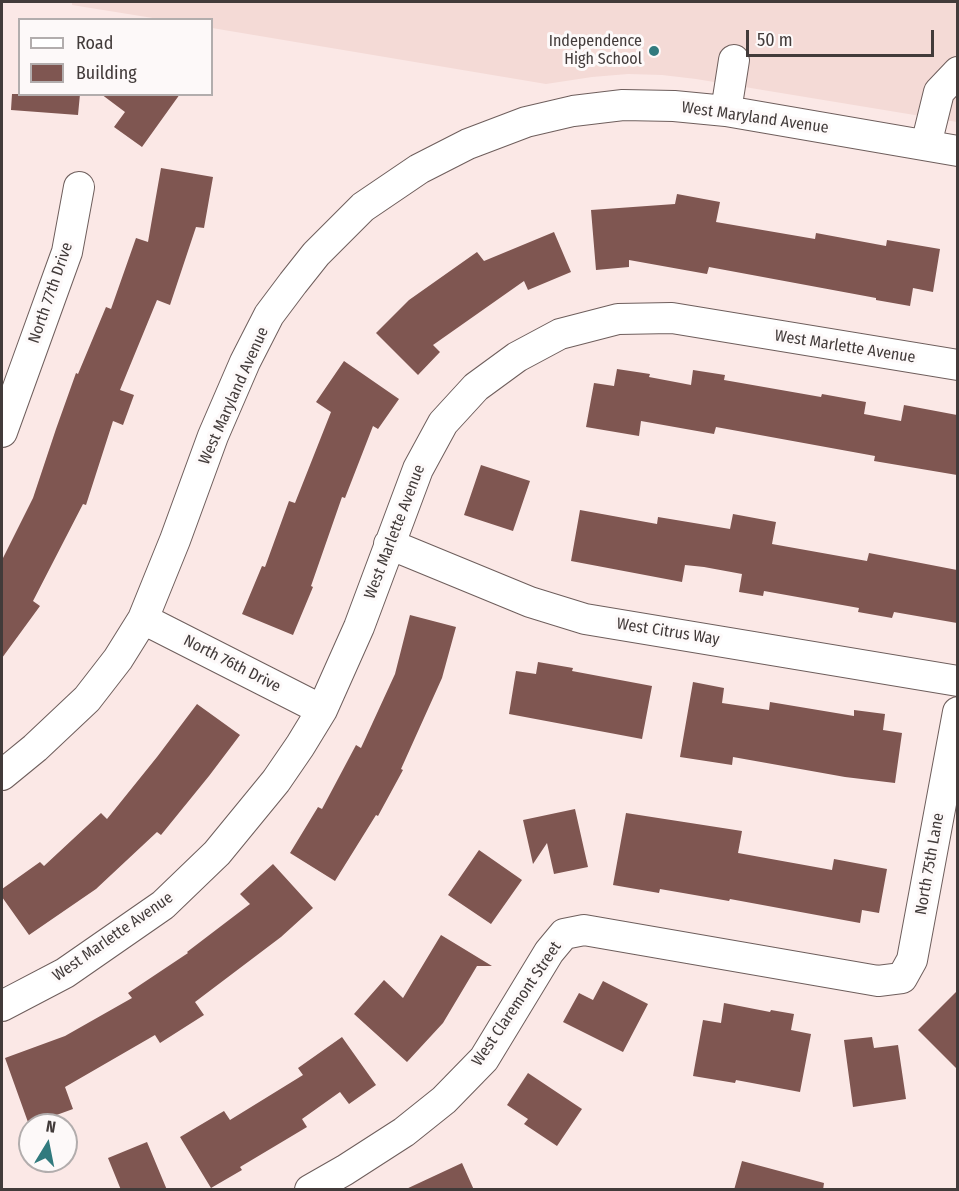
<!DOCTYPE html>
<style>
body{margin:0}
#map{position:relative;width:959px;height:1191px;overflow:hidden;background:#fbe8e6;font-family:"Fira Sans Condensed",sans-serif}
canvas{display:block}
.frame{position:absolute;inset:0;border:3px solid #423b3a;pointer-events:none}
.legend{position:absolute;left:18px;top:18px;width:195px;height:78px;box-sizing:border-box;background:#fdf9f9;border:2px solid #b2adad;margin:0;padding:8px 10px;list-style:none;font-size:18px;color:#423b3a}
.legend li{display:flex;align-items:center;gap:12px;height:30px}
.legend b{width:30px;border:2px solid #b2adad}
.north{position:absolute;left:18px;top:1113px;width:60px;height:60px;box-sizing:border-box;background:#fdf9f9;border:2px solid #b2adad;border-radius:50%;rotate:10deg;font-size:16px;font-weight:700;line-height:24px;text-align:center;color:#423b3a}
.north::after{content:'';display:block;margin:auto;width:21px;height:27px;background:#317a7e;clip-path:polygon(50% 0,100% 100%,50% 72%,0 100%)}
.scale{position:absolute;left:746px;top:30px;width:188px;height:27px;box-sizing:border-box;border:3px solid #423b3a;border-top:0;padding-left:8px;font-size:18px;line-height:21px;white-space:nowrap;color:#423b3a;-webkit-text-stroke:4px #fdf9f9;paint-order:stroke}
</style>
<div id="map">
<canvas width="959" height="1191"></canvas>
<div class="frame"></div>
<ul class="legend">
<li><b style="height:8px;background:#fff"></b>Road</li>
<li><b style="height:16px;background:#7f5651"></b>Building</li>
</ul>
<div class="north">N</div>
<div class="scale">50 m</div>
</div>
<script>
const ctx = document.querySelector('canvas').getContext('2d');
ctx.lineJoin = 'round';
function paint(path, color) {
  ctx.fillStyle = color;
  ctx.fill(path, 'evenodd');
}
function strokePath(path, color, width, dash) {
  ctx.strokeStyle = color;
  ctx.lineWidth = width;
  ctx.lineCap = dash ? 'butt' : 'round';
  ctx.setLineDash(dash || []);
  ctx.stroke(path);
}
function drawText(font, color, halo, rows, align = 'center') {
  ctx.font = font + ' "Fira Sans Condensed",sans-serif';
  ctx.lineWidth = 6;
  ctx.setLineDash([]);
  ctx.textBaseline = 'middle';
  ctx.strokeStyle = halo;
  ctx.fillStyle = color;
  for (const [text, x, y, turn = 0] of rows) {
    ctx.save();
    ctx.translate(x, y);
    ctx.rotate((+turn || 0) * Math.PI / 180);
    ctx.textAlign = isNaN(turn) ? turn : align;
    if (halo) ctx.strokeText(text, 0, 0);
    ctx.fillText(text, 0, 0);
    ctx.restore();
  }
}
const built = new Path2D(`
 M72,2H957V122L696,79L662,75L628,74L592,77L546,84L212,28V20L159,19L72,5Z`);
const building = new Path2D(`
 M12,94H80L78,115L11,110Z
 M101,94H180L142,147L114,127L125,112Z
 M161,168L213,177L204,228L196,227L170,305L157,300L120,390L134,395L123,425L113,421L86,505L83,504L33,601L40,606L2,658V560L33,498L56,429L76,373L78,374L106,307L111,309L136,238L148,242Z
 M677,194L720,202L716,222L815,239L816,233L886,246L887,240L940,249L933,292L913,288L910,306L876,300V298L709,267L707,274L629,260V267L596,270L591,210L675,204Z
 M554,232L571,272L528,290L524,281L433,345L440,352L418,375L376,333L409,300L477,252L484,261Z
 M344,361L399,399L378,429L373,426L345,498L342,497L311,586L313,587L293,635L242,614L262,566L265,567L289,501L295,503L331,412L316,402Z
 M617,369L650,374L649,377L691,385L693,370L725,375L724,380L821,397L822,394L866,402L864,414L901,421L904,405L957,415V475L874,461L875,456L716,427L714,434L641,421L639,436L586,427L594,383L614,386Z
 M481,465L530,481L513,531L464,515Z
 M580,510L657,524L658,517L730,529L733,514L776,522L772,544L867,561L869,553L957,570V623L894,612L892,618L858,612L859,608L764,591L763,596L739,592L742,574L704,567L685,565L682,582L571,561Z
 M410,615L456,627L442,678L401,769L403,770L378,816L376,815L335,881L290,853L318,807L322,809L356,745L361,748L395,674Z
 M538,662L573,668L572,671L652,686L642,739L509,714L516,671L536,674Z
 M693,682L724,688L722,703L769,710L770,702L854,716V710L885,714L883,730L902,733L895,783L845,777L733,757L732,765L680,757Z
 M197,704L240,735L209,776L161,835L157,832L96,889L29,935L2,897V889L40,862L44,866L101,813L107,819L157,757Z
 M575,809L588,867L554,874L547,843L533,864L523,820Z
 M626,813L742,831L738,853L832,870L834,859L887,869L879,913L862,910L860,923L730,899L729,901L660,889L659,893L613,885Z
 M479,850L522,880L491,924L448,895Z
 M273,864L313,908L281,937L195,1002L204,1015L160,1043L155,1035L65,1087L73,1109L29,1125L5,1058L65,1036L132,998L128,993L188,953L187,952L250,904L240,894Z
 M441,935L492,966H477L443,1023L407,1062L354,1014L384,980L403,998Z
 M603,981L648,1004L623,1052L563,1022L579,993L593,1000Z
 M957,991V1069L918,1030Z
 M724,1003L770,1012L771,1010L794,1014L791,1030L811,1034L800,1092L736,1080L735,1083L693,1076L703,1020L721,1023Z
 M342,1037L376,1085L349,1104L340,1092L302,1119L307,1127L240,1167L242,1170L211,1188L180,1137L224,1111L230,1120L303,1075L298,1068Z
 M872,1037L874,1048L898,1045L906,1099L853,1107L844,1040Z
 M528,1073L582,1109L557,1146L524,1124L528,1119L507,1105Z
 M147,1142L167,1190H121L108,1158Z
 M742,1161L824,1183L823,1190H734Z
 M462,1163L474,1190H404Z`);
const minor = new Path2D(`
 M726,111L734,60
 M926,145L939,92L958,72
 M2,432L67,252L79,187
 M389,544L530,602L585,619L958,681
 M143,619L322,710
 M2,775L35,748L87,699L118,659L143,619L175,540L213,436L245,362L269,315L293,283L316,254L363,207L419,169L468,144L526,122L573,111L623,105L674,106L726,111L958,151
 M2,1006L65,973L163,905L217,853L276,781L300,746L322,710L359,627L418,469L443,423L476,387L517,357L560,334L618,319L672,318L958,365
 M310,1190L345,1170L404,1132L444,1100L484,1059L549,952L564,934L584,930L878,981L902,978L912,960L958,712`);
const markers = [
 [654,51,6,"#317a7e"]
];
const poiNames = [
 ["Independence",642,42],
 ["High School",642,60]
];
const streetNames = [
 ["West Maryland Avenue",755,118,8],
 ["North 77th Drive",51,293,-71],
 ["West Marlette Avenue",845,347,9],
 ["West Maryland Avenue",234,396,-66],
 ["West Marlette Avenue",395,532,-69],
 ["West Citrus Way",668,632,9],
 ["North 76th Drive",232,664,27],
 ["North 75th Lane",930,864,-80],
 ["West Marlette Avenue",113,937,-35],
 ["West Claremont Street",517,1004,-56]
];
paint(built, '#f4dad6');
paint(building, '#7f5651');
strokePath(minor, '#6e5e5c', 32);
strokePath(minor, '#fff', 30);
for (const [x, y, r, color] of markers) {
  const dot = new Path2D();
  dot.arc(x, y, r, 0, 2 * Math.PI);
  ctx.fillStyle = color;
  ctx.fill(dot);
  strokePath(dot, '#fdf9f9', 2);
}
drawText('16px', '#423b3a', '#fdf9f9', poiNames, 'right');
drawText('16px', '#423b3a', '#fdf9f9', streetNames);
</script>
